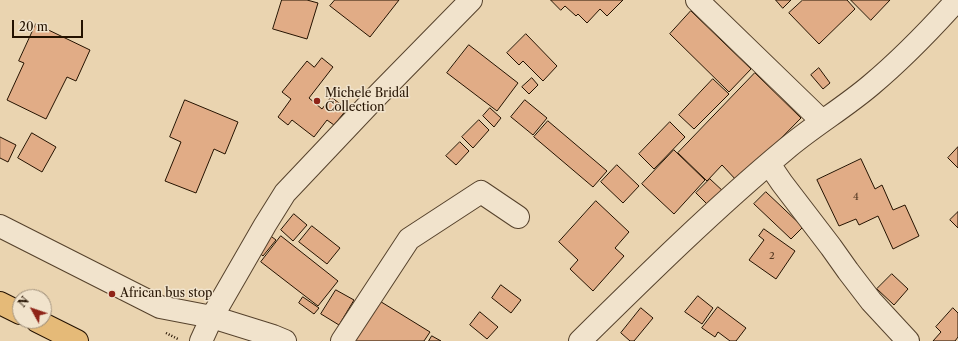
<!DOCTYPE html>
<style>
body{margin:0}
#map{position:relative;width:958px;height:341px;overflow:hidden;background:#ead4b0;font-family:"Libre Caslon Text",serif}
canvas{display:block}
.north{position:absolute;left:12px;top:289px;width:40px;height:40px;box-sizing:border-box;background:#f1e3cc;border:1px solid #9f8f7a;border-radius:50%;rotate:310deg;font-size:11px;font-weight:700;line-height:16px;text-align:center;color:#241200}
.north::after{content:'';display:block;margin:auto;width:14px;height:18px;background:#8f2418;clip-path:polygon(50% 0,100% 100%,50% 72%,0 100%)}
.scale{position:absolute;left:12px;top:20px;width:71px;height:18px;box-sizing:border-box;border:2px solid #241200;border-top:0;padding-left:5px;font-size:12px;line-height:14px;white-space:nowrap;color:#241200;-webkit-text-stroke:3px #f1e3cc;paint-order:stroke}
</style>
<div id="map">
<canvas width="958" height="341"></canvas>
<div class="north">N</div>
<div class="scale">20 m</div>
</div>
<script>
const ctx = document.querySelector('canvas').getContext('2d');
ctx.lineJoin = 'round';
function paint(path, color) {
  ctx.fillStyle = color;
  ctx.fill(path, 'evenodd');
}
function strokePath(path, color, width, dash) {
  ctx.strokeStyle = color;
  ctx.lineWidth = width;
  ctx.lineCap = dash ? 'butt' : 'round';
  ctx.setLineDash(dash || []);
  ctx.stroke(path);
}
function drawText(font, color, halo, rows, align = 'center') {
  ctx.font = font + ' "Libre Caslon Text",serif';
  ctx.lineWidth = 3;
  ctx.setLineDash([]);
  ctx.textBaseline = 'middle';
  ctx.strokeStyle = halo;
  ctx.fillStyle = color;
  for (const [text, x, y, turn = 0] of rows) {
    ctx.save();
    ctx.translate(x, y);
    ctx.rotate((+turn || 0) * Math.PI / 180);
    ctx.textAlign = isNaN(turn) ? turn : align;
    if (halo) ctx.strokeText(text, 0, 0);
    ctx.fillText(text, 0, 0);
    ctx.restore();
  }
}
const building = new Path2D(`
 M282,0H307L318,3L307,39L273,29Z
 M335,0H399L370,37L330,6Z
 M551,0H623L607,16L600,9L587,23L578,14L576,16L565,6L561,10Z
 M776,0H791L783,8Z
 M803,0H847L855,9L819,44L789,13Z
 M851,0H890L871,20Z
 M691,11L751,69L729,92L670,34Z
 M36,24L90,50L76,81L67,77L46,119L7,100L24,63L19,61Z
 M526,34L557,66L543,81L523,61L519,65L507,53Z
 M469,45L518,83L497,111L447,73Z
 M322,58L333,67L309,98L322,109L331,97L347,109L334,125L327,120L314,137L292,120L288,125L278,117L291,99L282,92L307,61L314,67Z
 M819,68L830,83L823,89L811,75Z
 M755,73L801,118L738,182L722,165L707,181L678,153Z
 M532,78L538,85L529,94L522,87Z
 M713,79L729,94L694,129L679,115Z
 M185,100L238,122L225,154L214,149L196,193L165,181L181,142L170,137Z
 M525,100L547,118L533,135L511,117Z
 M490,108L501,118L494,127L483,116Z
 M479,120L489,130L473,148L462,137Z
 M548,121L607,171L593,187L534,137Z
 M670,122L685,137L654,169L639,154Z
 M32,133L56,147L42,172L18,158Z
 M0,137L16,145L8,162L0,158Z
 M460,142L469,151L456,165L446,156Z
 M958,147V168L948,158Z
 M674,150L705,180L674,214L642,184Z
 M861,159L875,189L882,185L893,210L905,205L919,236L893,249L878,216L859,225L856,219L839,226L817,180Z
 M617,165L639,186L623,203L601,182Z
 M710,179L725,193L711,208L696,193Z
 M766,192L803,227L791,239L754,204Z
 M596,201L629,232L615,248L624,256L593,291L570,269L578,260L559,242Z
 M958,212V228L950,220Z
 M294,214L307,225L293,241L281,230Z
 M312,226L340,248L327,264L299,242Z
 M764,229L795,251L776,279L749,260L764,240L759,236Z
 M268,234L276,240L263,256L255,249Z
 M281,236L338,281L318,306L261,262Z
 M892,274L908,289L894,305L877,289Z
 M501,285L521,300L511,313L492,298Z
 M336,290L354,300L339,325L321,314Z
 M698,296L713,308L702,324L685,312Z
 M303,297L319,308L314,314L299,303Z
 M378,300L430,332L424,341H355L349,337Z
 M718,307L746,328L736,341H730L718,332L715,337L702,328Z
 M641,308L653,318L634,341H630L621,333Z
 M953,308L958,313V337L955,341H933L941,332L936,327Z
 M480,312L498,327L487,339L470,325Z
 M432,336L441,341H429Z`);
const path = new Path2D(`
 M166,333L178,339`);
const minor = new Path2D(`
 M697,0L822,121
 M769,164L782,183L831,247L848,271L871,301L908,341
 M0,226L160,307L212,317L273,336L285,341
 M201,341L212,317L265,225L285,193L373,100L471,0
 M342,341L409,239L481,192L518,217
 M580,341C647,275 714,209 786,149C813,126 844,108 871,85C902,59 930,30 957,0`);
const highway = new Path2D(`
 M0,303L20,313
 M37,321L77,341`);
const markers = [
 [317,101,4,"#8f2418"],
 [112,294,4,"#8f2418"]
];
const numberNames = [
 ["4",856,197],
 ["2",772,256]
];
const poiNames = [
 ["Michele Bridal",325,94],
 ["Collection",325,108],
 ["African bus stop",120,294]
];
paint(building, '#e1ac86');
strokePath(building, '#241200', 1);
strokePath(minor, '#56422c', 24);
strokePath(highway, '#241200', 24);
strokePath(path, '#241200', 2.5, [1, 2]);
strokePath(minor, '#f1e3cc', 22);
strokePath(highway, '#e5ba78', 22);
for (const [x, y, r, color] of markers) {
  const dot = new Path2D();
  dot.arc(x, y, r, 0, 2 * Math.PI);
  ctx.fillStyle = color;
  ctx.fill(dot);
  strokePath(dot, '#f1e3cc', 1.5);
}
drawText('10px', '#533822', null, numberNames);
drawText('12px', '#241200', '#f1e3cc', poiNames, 'left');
</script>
